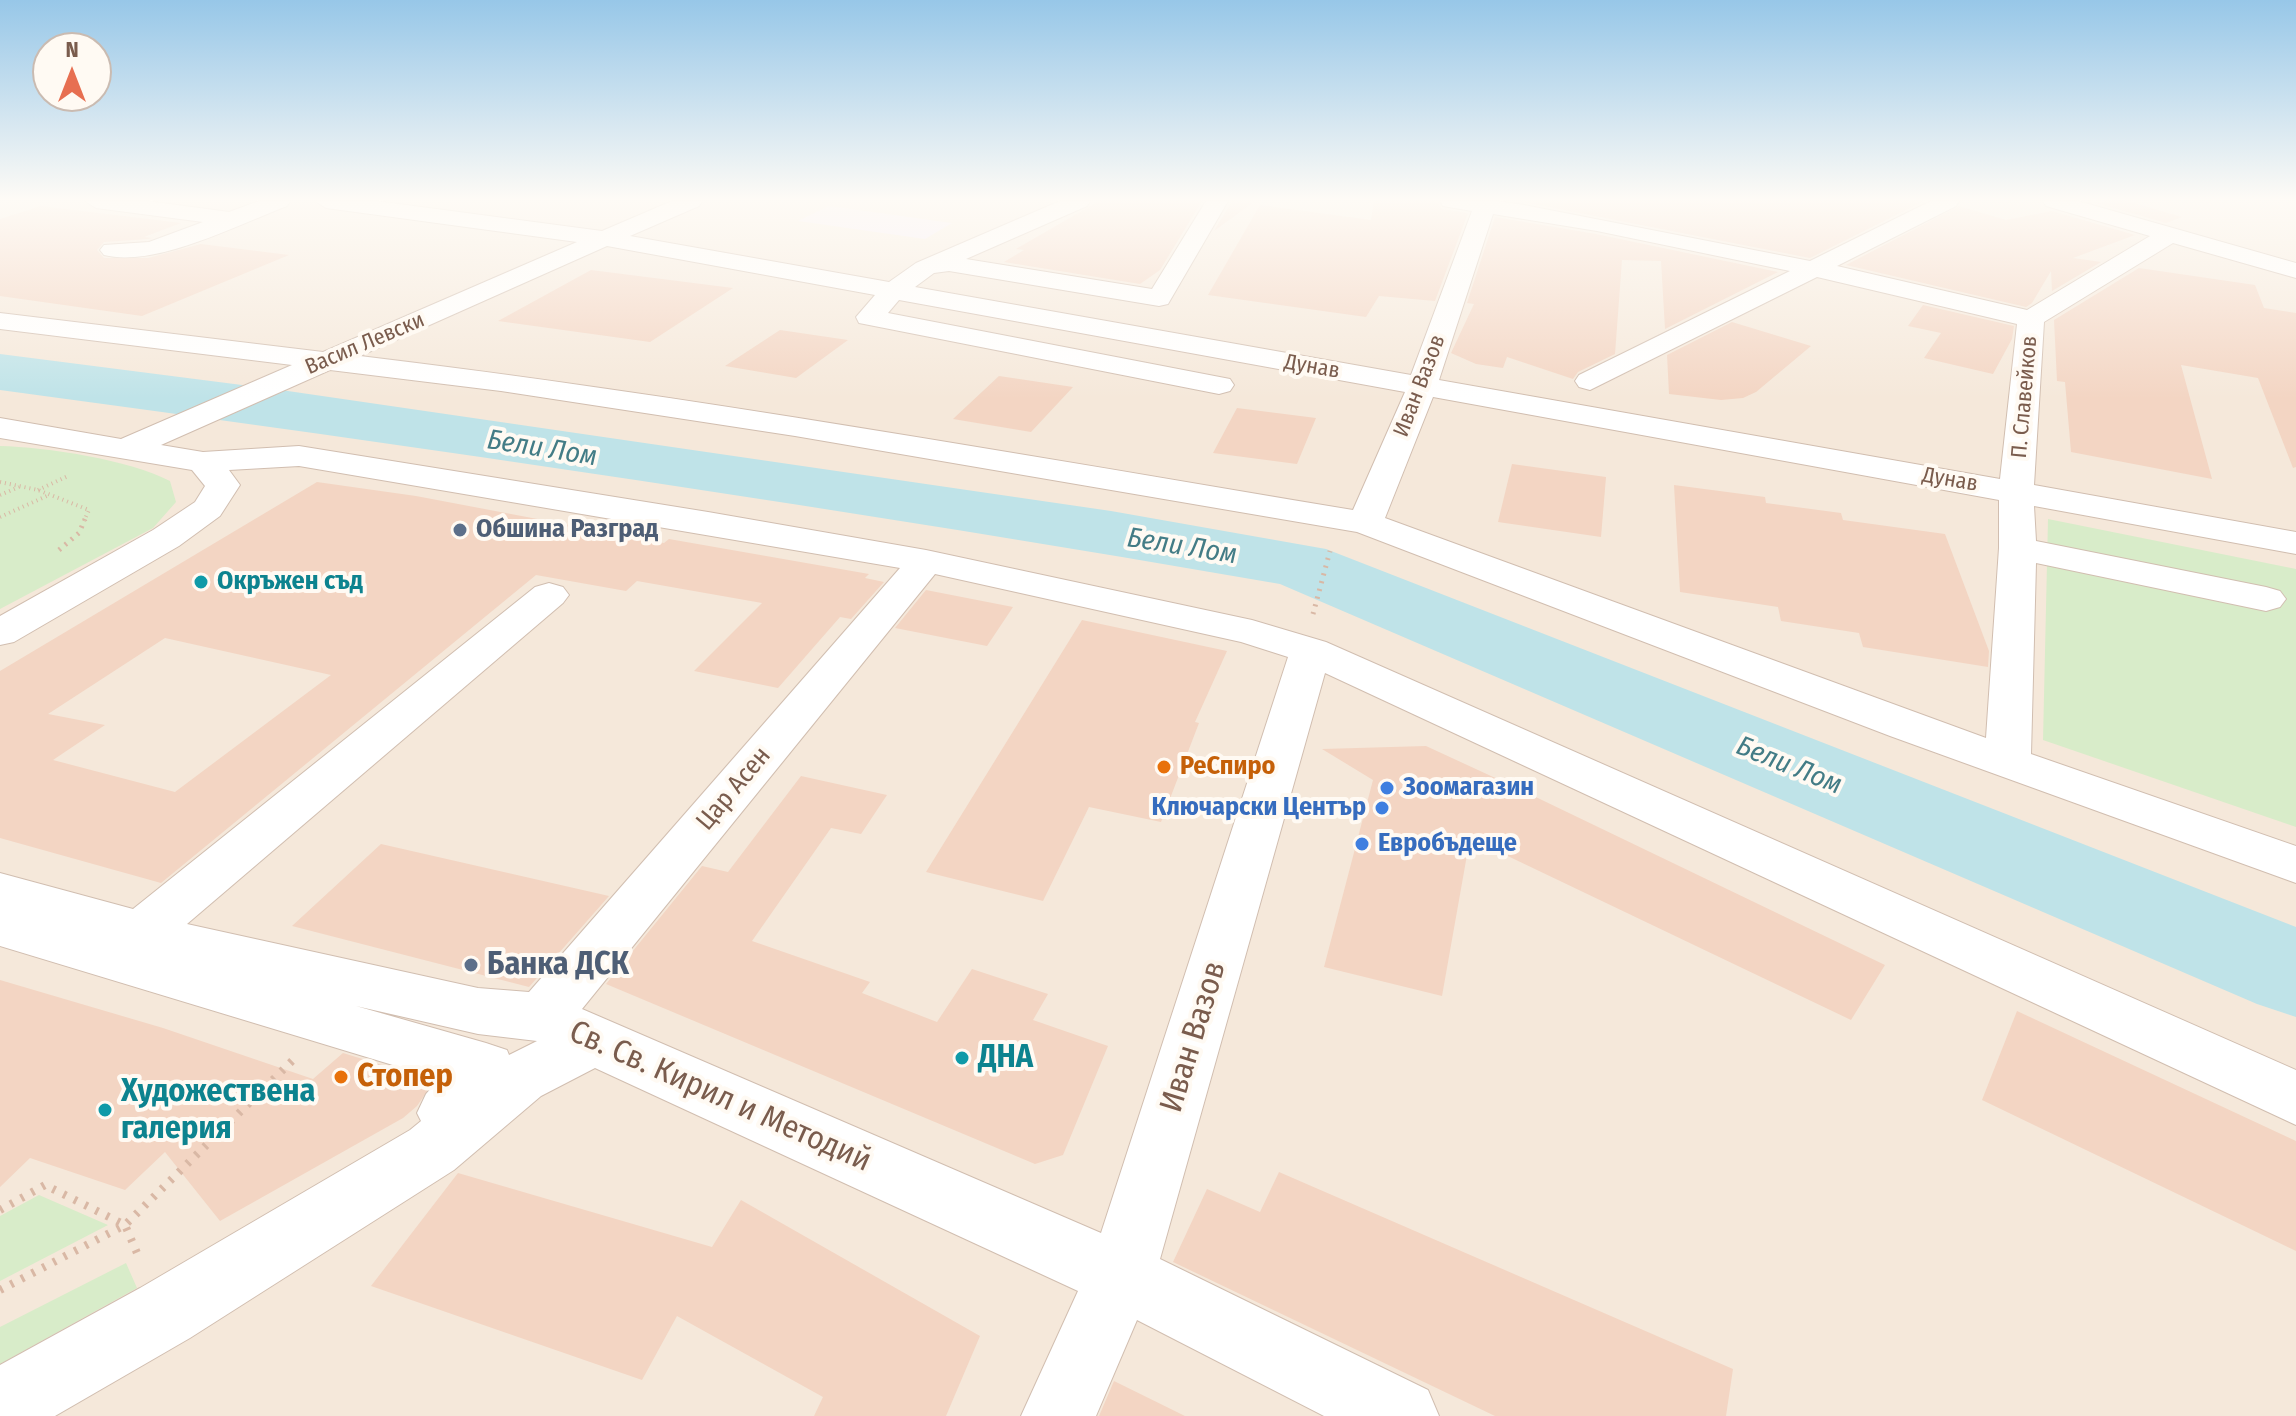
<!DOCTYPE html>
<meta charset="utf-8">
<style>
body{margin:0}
#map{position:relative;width:2296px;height:1416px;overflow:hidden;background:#fdf6ec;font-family:"Fira Sans Condensed",sans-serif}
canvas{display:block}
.north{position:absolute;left:32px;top:32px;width:80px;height:80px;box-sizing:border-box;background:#fffaf3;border:2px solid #cabbb1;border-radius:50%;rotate:0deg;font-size:22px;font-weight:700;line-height:32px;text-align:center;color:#7a5c4d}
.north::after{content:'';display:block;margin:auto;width:28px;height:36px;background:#e76f51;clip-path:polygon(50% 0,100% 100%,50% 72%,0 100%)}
</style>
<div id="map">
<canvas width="2296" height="1416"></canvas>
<div class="north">N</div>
</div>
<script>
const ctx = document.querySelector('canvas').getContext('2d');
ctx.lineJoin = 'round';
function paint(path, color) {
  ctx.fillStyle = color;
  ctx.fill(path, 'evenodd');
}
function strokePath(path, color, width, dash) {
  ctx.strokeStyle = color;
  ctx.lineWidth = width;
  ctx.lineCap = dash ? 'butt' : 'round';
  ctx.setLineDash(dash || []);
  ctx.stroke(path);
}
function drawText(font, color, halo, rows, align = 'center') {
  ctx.font = font + ' "Fira Sans Condensed",sans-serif';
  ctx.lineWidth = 8;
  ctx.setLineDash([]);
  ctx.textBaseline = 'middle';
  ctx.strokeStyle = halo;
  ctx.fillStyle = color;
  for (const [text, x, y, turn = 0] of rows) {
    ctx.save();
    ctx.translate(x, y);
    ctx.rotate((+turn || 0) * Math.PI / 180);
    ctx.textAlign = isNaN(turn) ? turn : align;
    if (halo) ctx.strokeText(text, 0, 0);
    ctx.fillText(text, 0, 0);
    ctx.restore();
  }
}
const residential = new Path2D(`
 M0,201H2296V1416H0Z`);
const education = new Path2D(`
 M829,206L952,223L925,239L798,221Z`);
const green = new Path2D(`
 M0,446C46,447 130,460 170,481L176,502L153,528L0,609Z
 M2048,519L2296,569V827L2043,740Z
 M39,1195L108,1225L0,1281V1216Z
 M126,1263L137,1288L0,1364V1327Z`);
const river = new Path2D(`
 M0,354L281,390L1111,511L1326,549L2296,927V1017L2257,1004L1280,584C855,510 427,447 0,390Z`);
const building = new Path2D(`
 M1099,201H1202L1160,270L1140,284L1004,262L1024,250L1016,249Z
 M1231,201H1255L1214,231L1231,203Z
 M1374,201H1437L1442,209L1468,213L1435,301L1379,296L1366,317L1208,295L1260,205L1371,220Z
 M1518,201H1924L1810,258Z
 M2106,201H2127L2182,217L2166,223L2096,203Z
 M41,206L181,223L144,237L152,238L148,239L104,242L97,250L104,258H148L201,244L289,255L142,316L0,296V219Z
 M1959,206L2006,220L2052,211L2135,235L2073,258L2101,262L2052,291L2051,271L2032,303L2026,307L1846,265Z
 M1495,217L1596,234L1778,272L1665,329L1661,261L1622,260L1615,354L1578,372L1573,379L1507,357L1503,368L1476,364L1451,353L1474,304L1467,303Z
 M2139,268L2255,285L2264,308L2296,313V467L2293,468L2258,378L2181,365L2212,479L2071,452L2065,382L2057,381L2054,320Z
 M591,270L733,288L650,342L498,321Z
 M1923,305L2014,326L2012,339L1993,374L1924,358L1941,333L1908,326Z
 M1732,322L1811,346L1756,392L1743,398L1721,400L1669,394L1667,355Z
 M780,330L848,340L796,378L725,366Z
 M999,376L1073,387L1031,432L953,419Z
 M1237,408L1316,418L1297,464L1213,453Z
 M1512,464L1606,477L1601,537L1498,522Z
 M317,482L416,496L664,543L669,539L869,574L865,578L884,582L851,619L840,617L778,688L694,671L762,603L637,581L626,591L536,575L161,883L0,838V671ZM165,638L331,675L175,792L53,760L105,725L48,714Z
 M1674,485L1765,497L1766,503L1841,513L1843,520L1945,534L1989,651L1988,667L1863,647L1859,633L1781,621L1778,607L1680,592Z
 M926,590L1013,607L987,646L895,628Z
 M1082,620L1227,651L1195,722L1199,723L1161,822L1089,807L1043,901L926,872Z
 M1426,746L1517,788L1885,965L1851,1020L1470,838L1442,996L1324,967L1373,780L1322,749Z
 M801,776L887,795L861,834L831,828L752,941L870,982L862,993L937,1022L972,969L1048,994L1033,1020L1108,1046L1063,1155L1035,1164L606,984L702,866L728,872Z
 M381,844L609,896L529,987L292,926Z
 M0,980L163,1028L313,1079L343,1053L434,1081L417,1106L403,1118L220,1221L165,1152L125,1190L30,1158L0,1187Z
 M2017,1011L2296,1141V1251L1982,1100Z
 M1279,1172L1733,1369L1726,1416H1495L1173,1262L1207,1189L1260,1212Z
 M458,1173L712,1247L741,1200L980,1336L946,1416H814L823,1397L677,1316L642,1380L371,1286Z
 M1114,1381L1185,1416H1099Z`);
const pathFar2 = new Path2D(`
 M0,482L38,490L89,510L84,521
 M38,490L68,476
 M0,495L19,487
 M0,517L49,495`);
const pathFar1 = new Path2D(`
 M59,550L79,533L85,519
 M1313,614L1330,551`);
const path = new Path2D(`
 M0,1210L45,1185L125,1225L140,1260
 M0,1290L125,1225L293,1060`);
const minor = new Path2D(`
 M85,201H147L229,212L259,201H290L287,206C237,225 155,268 104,255L100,250L104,245L149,242L203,222L96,208Z
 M315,201H376L602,231L672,201H702L699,206L630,236L889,282L916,263L1060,201H1090L1087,206L966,259L1152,289L1206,201H1228L1168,304L1159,306L949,271L934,273L915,287L1411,375L1472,211L1443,206L1440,201H1497L1524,205L1810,261L1931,201H1959L1956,206L1837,266L2027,310L2150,236L2046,206L2043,201H2078L2296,263V278L2173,243L2044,322L2034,485L2296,532V554L2034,506L2036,541L2266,587L2280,591L2286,599L2280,607L2266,611L2036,563L2031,754L2296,846V883L1890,736L1357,532L795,436L501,391L330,370L161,445L203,452L299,446L708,512L926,550L1252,620L1326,642L2296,1070V1125L1325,673L1160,1259L1428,1390L1439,1416H1324L1137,1320L1096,1416H1021L1078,1291L595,1068L541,1096L454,1170L190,1338L55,1416H0V1365L140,1288L410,1130L421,1121L417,1113L426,1094L439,1079L0,946V873L133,909L535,587L549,583L563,587L569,595L563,603L187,924L478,988L529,992L900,568L299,466L229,470L240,485L220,516L179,546L14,642L0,645V616L153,530L195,502L205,486L192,470L0,438V418L121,439L292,365L0,329V313L323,352L577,242L326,208ZM1493,214L1597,231L1790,271L1579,375L1575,381L1579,387L1590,390L1817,277L2017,324L2000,479L1439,380ZM607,246L875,295L856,317L859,323L1219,394L1230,391L1234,385L1230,379L888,313L899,300L1405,392L1353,510C1023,455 693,396 360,356ZM1433,397L1999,500V548L1986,738L1385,518ZM935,574L1241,642L1288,657L1101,1233L582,1009ZM356,1006L478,1034L537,1041L509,1055L507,1050L486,1043Z`);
const markers = [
 [460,530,8,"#5c6f8a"],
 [201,582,8,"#0f9aa8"],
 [1164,767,8,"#e8710a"],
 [1387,788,8,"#3f7fe0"],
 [1382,808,8,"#3f7fe0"],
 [1362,844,8,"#3f7fe0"],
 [471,965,8,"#5c6f8a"],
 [962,1058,8,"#0f9aa8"],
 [341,1077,8,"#e8710a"],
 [105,1110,8,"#0f9aa8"]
];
const farStreetnames = [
 ["Васил Левски",365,344,-23],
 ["Дунав",1312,367,10],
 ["Иван Вазов",1420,386,-69],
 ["П. Славейков",2025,397,-85],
 ["Дунав",1950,480,10]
];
const serviceNames = [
 ["Обшина Разград",476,530]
];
const cultureNames = [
 ["Окръжен съд",217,582]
];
const foodNames = [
 ["РеСпиро",1180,767]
];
const shopNames = [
 ["Зоомагазин",1403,788],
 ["Ключарски Център",1366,808,"right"],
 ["Евробъдеще",1378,844]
];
const streetNames = [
 ["Цар Асен",734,789,-50]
];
const waterNames = [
 ["Бели Лом",542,449,9],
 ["Бели Лом",1182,547,9],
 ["Бели Лом",1789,766,22]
];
const nearServicenames = [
 ["Банка ДСК",487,965]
];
const nearStreetnames = [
 ["Иван Вазов",1194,1037,-73],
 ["Св. Св. Кирил и Методий",720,1097,24]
];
const nearCulturenames = [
 ["ДНА",978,1058],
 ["Художествена",121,1092],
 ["галерия",121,1129]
];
const nearFoodnames = [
 ["Стопер",357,1077]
];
paint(residential, '#f5e8da');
paint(education, '#f3e8fa');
paint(green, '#d8ecc9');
paint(river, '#bfe3e8');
paint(building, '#f3d5c3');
strokePath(minor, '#d1beb0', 2);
strokePath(pathFar2, '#d9b8a5', 4, [1, 4]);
strokePath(pathFar1, '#d9b8a5', 5, [2, 6]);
strokePath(path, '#d9b8a5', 8, [3, 9]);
paint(minor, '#fff');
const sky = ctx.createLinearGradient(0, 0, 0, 399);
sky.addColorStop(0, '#97c7e8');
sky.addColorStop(0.5, '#fefbf6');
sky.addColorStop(1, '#fefbf600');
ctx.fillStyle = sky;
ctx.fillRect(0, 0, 2296, 399);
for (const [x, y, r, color] of markers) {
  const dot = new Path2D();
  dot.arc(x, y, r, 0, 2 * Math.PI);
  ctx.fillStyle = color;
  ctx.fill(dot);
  strokePath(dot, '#fffaf3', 3);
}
drawText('22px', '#7a5c4d', '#fffaf3', farStreetnames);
drawText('bold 26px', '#4e5e75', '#fffaf3', serviceNames, 'left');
drawText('bold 26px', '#0d838f', '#fffaf3', cultureNames, 'left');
drawText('bold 26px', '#c56008', '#fffaf3', foodNames, 'left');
drawText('bold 26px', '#366cbe', '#fffaf3', shopNames, 'left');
drawText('26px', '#7a5c4d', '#fffaf3', streetNames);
drawText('italic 28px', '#437c86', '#fffaf3', waterNames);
drawText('bold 32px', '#4e5e75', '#fffaf3', nearServicenames, 'left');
drawText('32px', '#7a5c4d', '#fffaf3', nearStreetnames);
drawText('bold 32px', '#0d838f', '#fffaf3', nearCulturenames, 'left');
drawText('bold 32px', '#c56008', '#fffaf3', nearFoodnames, 'left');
</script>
